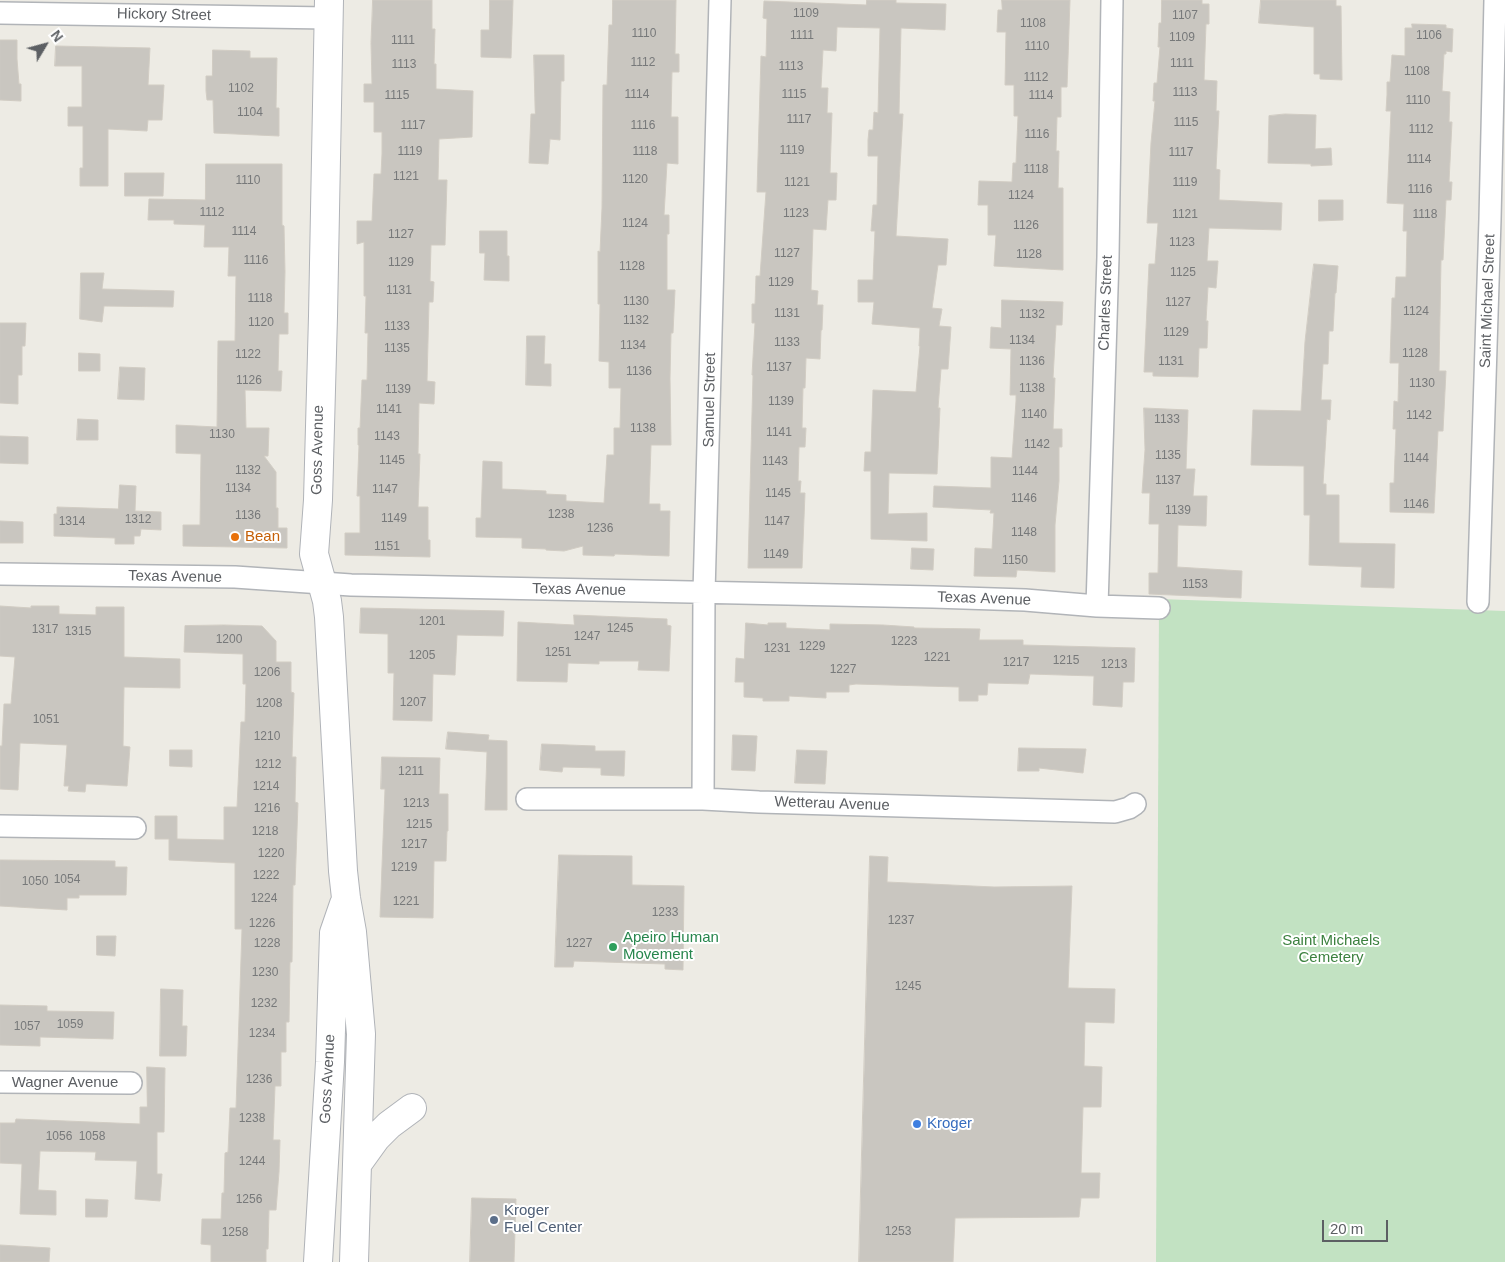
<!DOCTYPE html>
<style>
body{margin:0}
#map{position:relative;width:1505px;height:1262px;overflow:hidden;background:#edebe4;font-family:Arial,sans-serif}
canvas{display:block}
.north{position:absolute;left:20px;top:20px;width:50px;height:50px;-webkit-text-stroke:4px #fff;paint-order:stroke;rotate:53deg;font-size:14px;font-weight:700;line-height:20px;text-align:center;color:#5c5f63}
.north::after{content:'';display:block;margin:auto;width:18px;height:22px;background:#5c5f63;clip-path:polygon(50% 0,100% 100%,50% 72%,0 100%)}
.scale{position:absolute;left:1322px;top:1220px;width:66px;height:22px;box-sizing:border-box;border:2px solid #5c5f63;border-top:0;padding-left:6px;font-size:15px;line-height:18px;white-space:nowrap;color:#5c5f63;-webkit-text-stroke:4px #fff;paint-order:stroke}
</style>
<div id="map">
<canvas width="1505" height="1262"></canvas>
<div class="north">N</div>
<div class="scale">20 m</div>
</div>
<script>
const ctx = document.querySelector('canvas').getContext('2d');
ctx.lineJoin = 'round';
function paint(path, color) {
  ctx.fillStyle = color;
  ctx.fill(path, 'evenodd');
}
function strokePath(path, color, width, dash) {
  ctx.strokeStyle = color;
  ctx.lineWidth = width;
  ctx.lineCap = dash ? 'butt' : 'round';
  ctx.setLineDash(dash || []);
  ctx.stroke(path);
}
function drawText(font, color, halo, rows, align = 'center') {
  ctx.font = font + ' Arial,sans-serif';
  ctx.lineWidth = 4;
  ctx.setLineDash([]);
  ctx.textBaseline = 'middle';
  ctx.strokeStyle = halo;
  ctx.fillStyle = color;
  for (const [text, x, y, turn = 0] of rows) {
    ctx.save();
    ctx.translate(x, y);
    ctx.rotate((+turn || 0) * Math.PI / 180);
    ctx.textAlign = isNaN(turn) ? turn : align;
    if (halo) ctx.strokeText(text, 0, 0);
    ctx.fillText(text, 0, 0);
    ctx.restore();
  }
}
const green = new Path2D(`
 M1159,599L1505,611V1262H1156Z`);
const building = new Path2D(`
 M373,0H432V29H435L434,64H436V89L473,91L472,137L439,139L438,180H447L445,245H431L430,281L434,282L433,302H429L427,381L435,382L434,404L419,403L418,454H420L418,507H428V540H430V557L345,555V533H360V496H357L359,445H358V428H360L362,380H367L368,333H365L366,296H364V242L357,244V221H372L374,174H381L382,154V132H374V102H364V84H372L371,43Z
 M490,0H513L511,58L481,57V30H489Z
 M613,0H676L675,54H679V72H672L671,117H678V164L667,163L664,215H669V234H667V290H675L673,333H671L670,378L671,445H651L649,504H660V511H670L669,556L615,554L614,556L583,555V546L564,551L546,550V549L522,548V538L476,537V518H481L483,461L502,462V489L546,491V494L566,495V501L604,503L607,455H614V428H620L621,388H609V362L599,361L600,304H598V251L600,252L602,208L603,85H607L609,25H612Z
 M867,0H896V3L946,4L945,30L901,28L899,114H903L896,236L948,239L946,265H938L932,308L942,309L939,326L951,327L948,369H941L938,408H940L937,474L889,473L888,514L927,513V541L871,539V471H864L865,452H871L873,390L916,392L920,346H919L920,328L872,324L874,302H858V280H873L875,231H871L873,205H877L878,156H868V140L869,130H873L874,112L878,113L880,28L837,27L836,51L823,50L821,88H828L827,113H832L830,173H837L836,200H828L826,230L813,229L811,290L818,291L817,305H823L822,330H821L820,359L806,358L805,388H803L802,428H806L805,447H799L798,481H801L800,493H805L802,568H748L753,375H752L755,323H752V304H755L756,276H760L766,192H757L761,56L766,57L767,19L763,18L764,1L866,5Z
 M1002,0H1070L1067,87H1061V117H1057L1056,151H1059L1058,188H1063V270L994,266L996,235H988V205H978L979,181L1012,182L1013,163H1016L1018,116H1014V85H1005L1006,32H997L998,10H1002Z
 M1162,0H1202V4H1209V24H1206L1204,80L1217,81L1216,111H1219L1216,169L1220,170L1219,200L1282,203L1281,230L1209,228L1207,261H1218L1216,288L1208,287L1206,321H1208L1207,348H1199L1198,377L1153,376V372H1144L1149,264H1155L1158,223H1147L1151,143L1155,101H1153L1154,83H1157L1160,47H1158L1159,23H1161Z
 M1261,0H1336V6H1341L1342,80L1320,79V74H1314V27L1259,23Z
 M1412,24L1446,25V28L1453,29L1452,52L1446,51V54H1444L1442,91L1450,92L1449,122H1452L1449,182H1452L1451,200H1446L1443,260H1441L1439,371H1446L1443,431H1438L1434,513L1390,512V483H1394L1396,429H1393L1394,401L1398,402L1399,363H1390L1392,298H1395L1396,277H1406L1407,231H1403L1404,204L1387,203L1391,111H1386L1387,95V82H1390L1392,55L1405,56V28H1412Z
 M0,40H17V59L19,84H21V101L0,100Z
 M56,46L150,48L148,85H164L162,120H148L147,131L108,129V186H80V168H83V126H68V107H82V66H55Z
 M213,50L250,51V58H277L276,108H279V136L214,133L213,100H207L206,91V76H212Z
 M534,55H564V81H561L560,140L550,139L548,164L529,163L531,114H535Z
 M1285,114L1316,115L1315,149L1331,148L1332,165L1311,166V164L1268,163L1269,116Z
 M206,164H282V225L284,226L285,272L284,313H288V334H279L278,371H282L281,391L245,390L246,428H269L268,456H264L276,472V508H278V528H287V548L183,546V525H200L201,454L176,453V425L217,427L218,341H235L236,276H228L229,247H204L205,225L174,224V220H148L149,199L205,200Z
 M125,173H164L163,196H125Z
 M1319,200H1343V220L1319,221Z
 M480,231H507V256H509V281L484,280L485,253H480Z
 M1314,264L1338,266L1336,293H1335L1333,331H1329L1328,364H1323L1321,400H1331L1330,420L1327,419L1323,484H1326V495H1339V543L1395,544L1394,588L1361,587L1362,567L1309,565L1310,515H1304V466L1251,465L1253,410L1301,411L1305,342Z
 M81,273H104L102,289L174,291L173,307L104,306L102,322L80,319Z
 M1002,300L1063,302L1062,325H1056L1053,378H1055L1053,429H1062V447H1059V481L1055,525V572L1017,570L1016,577L974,576L975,548L992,549L994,513H990L991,510L933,507L934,486L991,488V457L1012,458L1016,401V395H1010L1011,349L990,348L991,327L1001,328Z
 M0,323H26L25,346H22V375H18V404L0,403Z
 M527,336H545L544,364H551V386L526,385Z
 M79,353L100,354V371H79Z
 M120,367L145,368L144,400L118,399Z
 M1144,408L1188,410L1186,469H1195L1193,496H1207L1206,526L1178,525L1177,567L1242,571L1241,598L1149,594V573H1158L1159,524H1149L1150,493H1142L1145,450Z
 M78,419L98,420V440H77Z
 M0,436L28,437V464L0,463Z
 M120,485L136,486L135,511L161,512V530L141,529L140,536H134V544H115V538L54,536V514H57V507L118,509Z
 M0,521L23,522V543H0Z
 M912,548L934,549L933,570L911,569Z
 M0,606L31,608V606H59V614L96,615V607H124V657L180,659V688L124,687L123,746L130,747L127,786L90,784H86L85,792L68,791L69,786H64L67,745L20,743L18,790L0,789V746H2L4,704H11L15,657L0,656Z
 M361,608L504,611L503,636L457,635L455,675L433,674L432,721L393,720L394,673H388V634L360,633Z
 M574,615L667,619V625L671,626L669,671L638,670L639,661H599V664L568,663L567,682L517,681L518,622L574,625Z
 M746,623L768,625V623H786V628L830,630V624L883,625L914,627V628L980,629L979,640H1023V645L1135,648L1134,682H1123L1122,707L1093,705L1094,676L1030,674L1028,684L988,683L987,695H978V701H959V687L856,684L849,685V692H826V698L789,696V701H763V698L744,697V682H735L736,658L744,659Z
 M224,625L262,626L276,641V662H291V692L294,693L292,757H296L295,802L298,803L295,885H293L292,962H290L289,1022H286V1052H281V1086H275L273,1140H280L279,1172L276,1210H269L268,1249H266V1262H211V1245L201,1244L202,1219H221L222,1193H224L225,1153L228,1152L230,1108H236L242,929H235V863L169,860V839H155V816H177V839L224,840V807H237L241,722H245L246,684H243V654L184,652L185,626Z
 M448,732L489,735L488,740L507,741V810H485L487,752L446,749Z
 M733,735L757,736L755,771L732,770Z
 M542,744L595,746V751H625L624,776L601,775V768L563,767L562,772L540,770Z
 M1019,748L1086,749L1083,773L1039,768V771H1018Z
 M170,750H192V767L170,766Z
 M797,750L827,751L825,784L795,783Z
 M382,757L440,758L439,794H448V831H447L446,861H434L433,918L380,917L385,789H381Z
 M559,855L632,856V885L684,886L683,970L665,969V964L574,961L573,967H555Z
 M870,856L888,857L887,882L994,887L1072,886L1068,988L1115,989L1114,1023L1085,1022L1084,1066L1102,1067L1101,1107H1083L1081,1173H1100L1099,1198H1081L1079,1217L955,1218L953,1262H859Z
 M0,860L115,861V867H127L126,895H79V898H67V910L0,906Z
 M97,936H116L115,956L97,955Z
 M161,989L183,990L182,1026H187L186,1056H160Z
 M0,1005L47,1006V1011L114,1012L113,1039L40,1037V1046L0,1045Z
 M147,1067L165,1068L164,1132H157V1174H162L160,1201L135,1199L137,1161L95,1160L96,1152L40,1151L38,1190L56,1191V1215L20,1214L22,1164L0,1163V1123H15L16,1119L140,1124V1107H147Z
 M472,1198L516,1199L514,1262H470Z
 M86,1199L108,1200L107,1217H86Z
 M0,1245L50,1248L49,1262H0Z`);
const street = new Path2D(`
 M0,13L328,18
 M0,574L235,577L351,585L933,597L1025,600L1097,606L1159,608
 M1478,602L1490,219L1495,0
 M1097,606L1108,257L1112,0
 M527,799H703L759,802L1115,812L1129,808L1135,804
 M703,799L704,593L720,0
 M0,826L135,828
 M0,1082L131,1083`);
const secondary = new Path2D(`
 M329,0L323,316L318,500L314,554L327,601L329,617L343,871L346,898L352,932L361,1034L354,1262
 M358,1163L376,1138L389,1125L412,1108
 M318,1262L330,1062L334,933L344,904`);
const markers = [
 [235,537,5,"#e8710a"],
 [613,947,5,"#2e9e5b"],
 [917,1124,5,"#3f7fe0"],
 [494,1220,5,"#5c6f8a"]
];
const numberNames = [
 ["1109",806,14],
 ["1107",1185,16],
 ["1108",1033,24],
 ["1110",644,34],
 ["1111",802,36],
 ["1106",1429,36],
 ["1109",1182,38],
 ["1111",403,41],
 ["1110",1037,47],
 ["1112",643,63],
 ["1111",1182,64],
 ["1113",404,65],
 ["1113",791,67],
 ["1108",1417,72],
 ["1112",1036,78],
 ["1102",241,89],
 ["1113",1185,93],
 ["1114",637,95],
 ["1115",794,95],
 ["1115",397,96],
 ["1114",1041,96],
 ["1110",1418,101],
 ["1104",250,113],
 ["1117",799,120],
 ["1115",1186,123],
 ["1117",413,126],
 ["1116",643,126],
 ["1112",1421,130],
 ["1116",1037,135],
 ["1119",792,151],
 ["1119",410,152],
 ["1118",645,152],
 ["1117",1181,153],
 ["1114",1419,160],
 ["1118",1036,170],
 ["1121",406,177],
 ["1120",635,180],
 ["1110",248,181],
 ["1121",797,183],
 ["1119",1185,183],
 ["1116",1420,190],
 ["1124",1021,196],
 ["1112",212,213],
 ["1123",796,214],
 ["1121",1185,215],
 ["1118",1425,215],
 ["1124",635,224],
 ["1126",1026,226],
 ["1114",244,232],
 ["1127",401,235],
 ["1123",1182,243],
 ["1127",787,254],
 ["1128",1029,255],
 ["1116",256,261],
 ["1129",401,263],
 ["1128",632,267],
 ["1125",1183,273],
 ["1129",781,283],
 ["1131",399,291],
 ["1118",260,299],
 ["1130",636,302],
 ["1127",1178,303],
 ["1124",1416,312],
 ["1131",787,314],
 ["1132",1032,315],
 ["1132",636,321],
 ["1120",261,323],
 ["1133",397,327],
 ["1129",1176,333],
 ["1134",1022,341],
 ["1133",787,343],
 ["1134",633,346],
 ["1135",397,349],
 ["1128",1415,354],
 ["1122",248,355],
 ["1136",1032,362],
 ["1131",1171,362],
 ["1137",779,368],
 ["1136",639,372],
 ["1126",249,381],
 ["1130",1422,384],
 ["1138",1032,389],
 ["1139",398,390],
 ["1139",781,402],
 ["1141",389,410],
 ["1140",1034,415],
 ["1142",1419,416],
 ["1133",1167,420],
 ["1138",643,429],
 ["1141",779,433],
 ["1130",222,435],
 ["1143",387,437],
 ["1142",1037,445],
 ["1135",1168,456],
 ["1144",1416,459],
 ["1145",392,461],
 ["1143",775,462],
 ["1132",248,471],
 ["1144",1025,472],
 ["1137",1168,481],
 ["1134",238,489],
 ["1147",385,490],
 ["1145",778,494],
 ["1146",1024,499],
 ["1146",1416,505],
 ["1139",1178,511],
 ["1238",561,515],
 ["1136",248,516],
 ["1149",394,519],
 ["1312",138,520],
 ["1314",72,522],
 ["1147",777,522],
 ["1236",600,529],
 ["1148",1024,533],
 ["1151",387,547],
 ["1149",776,555],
 ["1150",1015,561],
 ["1153",1195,585],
 ["1201",432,622],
 ["1245",620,629],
 ["1317",45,630],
 ["1315",78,632],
 ["1247",587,637],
 ["1200",229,640],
 ["1223",904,642],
 ["1229",812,647],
 ["1231",777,649],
 ["1251",558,653],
 ["1205",422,656],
 ["1221",937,658],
 ["1215",1066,661],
 ["1217",1016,663],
 ["1213",1114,665],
 ["1227",843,670],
 ["1206",267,673],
 ["1207",413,703],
 ["1208",269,704],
 ["1051",46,720],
 ["1210",267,737],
 ["1212",268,765],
 ["1211",411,772],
 ["1214",266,787],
 ["1213",416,804],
 ["1216",267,809],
 ["1215",419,825],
 ["1218",265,832],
 ["1217",414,845],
 ["1220",271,854],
 ["1219",404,868],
 ["1222",266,876],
 ["1054",67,880],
 ["1050",35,882],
 ["1224",264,899],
 ["1221",406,902],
 ["1233",665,913],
 ["1237",901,921],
 ["1226",262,924],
 ["1228",267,944],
 ["1227",579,944],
 ["1230",265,973],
 ["1245",908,987],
 ["1232",264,1004],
 ["1059",70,1025],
 ["1057",27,1027],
 ["1234",262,1034],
 ["1236",259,1080],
 ["1238",252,1119],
 ["1056",59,1137],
 ["1058",92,1137],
 ["1244",252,1162],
 ["1256",249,1200],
 ["1253",898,1232],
 ["1258",235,1233]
];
const streetNames = [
 ["Hickory Street",164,15,1],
 ["Saint Michael Street",1488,301,-88],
 ["Charles Street",1106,303,-88],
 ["Samuel Street",710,400,-89],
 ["Goss Avenue",318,450,-89],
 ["Texas Avenue",175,577,1],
 ["Texas Avenue",579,590,1],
 ["Texas Avenue",984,599,2],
 ["Wetterau Avenue",832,804,2],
 ["Goss Avenue",328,1079,-87],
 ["Wagner Avenue",65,1083]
];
const foodNames = [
 ["Bean",245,537]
];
const leisureNames = [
 ["Apeiro Human",623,938],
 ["Movement",623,955]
];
const parkNames = [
 ["Saint Michaels",1331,941],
 ["Cemetery",1331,958]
];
const shopNames = [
 ["Kroger",927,1124]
];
const serviceNames = [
 ["Kroger",504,1211],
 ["Fuel Center",504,1228]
];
paint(green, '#c2e2c2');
paint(building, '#c9c6c0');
strokePath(building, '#d1ccc3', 1);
strokePath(street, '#b1b4b8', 24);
strokePath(secondary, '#b0b3b8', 30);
strokePath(street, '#fff', 21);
strokePath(secondary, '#fff', 28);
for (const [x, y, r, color] of markers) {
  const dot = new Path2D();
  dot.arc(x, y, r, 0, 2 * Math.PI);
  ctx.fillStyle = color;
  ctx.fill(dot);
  strokePath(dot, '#fff', 2);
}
drawText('12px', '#77797a', null, numberNames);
drawText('15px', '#5c5f63', '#fff', streetNames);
drawText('15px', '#c56008', '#fff', foodNames, 'left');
drawText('15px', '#27864d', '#fff', leisureNames, 'left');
drawText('15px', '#3c813f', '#fff', parkNames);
drawText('15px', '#366cbe', '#fff', shopNames, 'left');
drawText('15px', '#4e5e75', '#fff', serviceNames, 'left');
</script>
